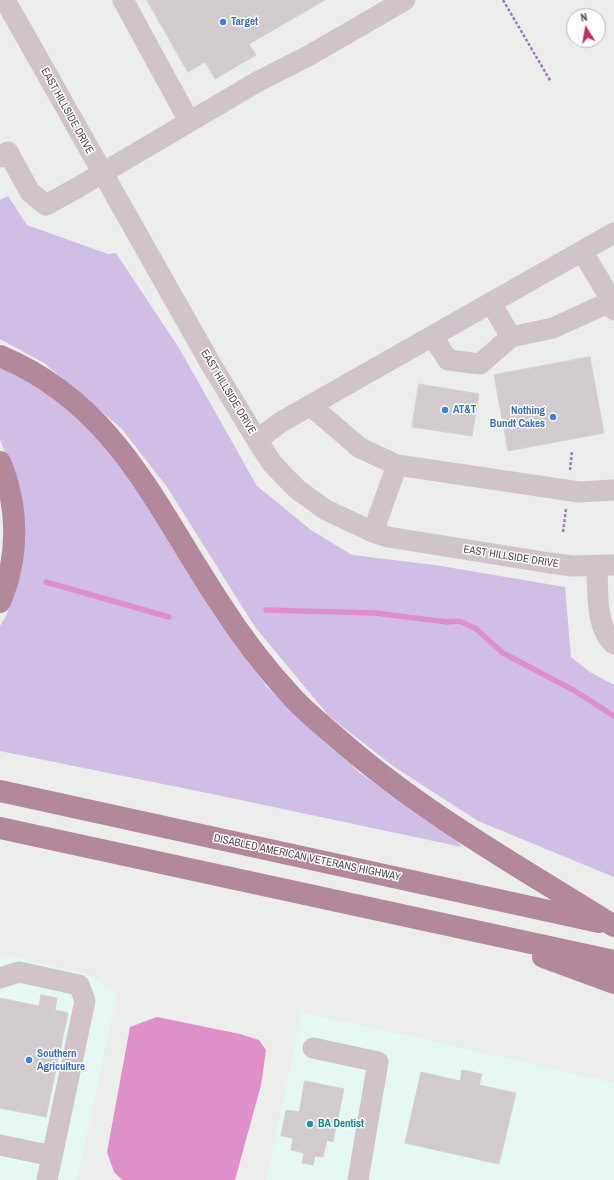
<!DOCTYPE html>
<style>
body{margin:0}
#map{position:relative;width:614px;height:1180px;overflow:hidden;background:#ebeeeb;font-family:"Archivo Narrow",sans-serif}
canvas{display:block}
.north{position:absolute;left:566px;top:8px;width:40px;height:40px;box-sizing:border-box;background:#fff;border:1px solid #bbb5b8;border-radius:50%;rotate:349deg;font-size:11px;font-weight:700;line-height:16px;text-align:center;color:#56464d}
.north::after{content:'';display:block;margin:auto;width:14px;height:18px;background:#c42f66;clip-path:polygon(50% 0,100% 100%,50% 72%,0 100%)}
</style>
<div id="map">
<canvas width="614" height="1180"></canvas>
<div class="north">N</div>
</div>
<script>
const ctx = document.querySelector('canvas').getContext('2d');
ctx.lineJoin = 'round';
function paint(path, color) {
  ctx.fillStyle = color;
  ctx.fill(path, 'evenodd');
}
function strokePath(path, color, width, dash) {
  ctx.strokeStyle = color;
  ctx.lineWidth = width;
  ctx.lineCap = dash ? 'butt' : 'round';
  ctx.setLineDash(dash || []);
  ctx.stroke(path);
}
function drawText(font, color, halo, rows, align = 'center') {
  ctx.font = font + ' "Archivo Narrow",sans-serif';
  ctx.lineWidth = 3;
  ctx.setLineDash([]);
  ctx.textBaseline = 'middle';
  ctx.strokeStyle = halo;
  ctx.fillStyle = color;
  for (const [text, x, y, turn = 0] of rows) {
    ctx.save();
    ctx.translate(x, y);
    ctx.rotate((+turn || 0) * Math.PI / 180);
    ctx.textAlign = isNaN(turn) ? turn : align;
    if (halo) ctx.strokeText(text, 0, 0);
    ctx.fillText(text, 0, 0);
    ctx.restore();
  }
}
const commercial = new Path2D(`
 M0,954L88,974L117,993L77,1180H0Z
 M302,1013L396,1033L614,1083V1180H266Z`);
const green = new Path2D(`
 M8,196L27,225L108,254L116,253L179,348L257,486L311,530L352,555L435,565L565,587L571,657L590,672L614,685V877L478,821L393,766L329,716L255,627L167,487L121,428L44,363L0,339V200Z
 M0,366L61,401L117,456L205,596L266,686L360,773L457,841L462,847L217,795L0,751V626L6,616L16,588L12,470L0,440Z`);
const water = new Path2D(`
 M157,1017L240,1034L259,1040L266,1050L261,1085L235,1180H122L114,1172L107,1152L130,1027Z`);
const stream = new Path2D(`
 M46,582L169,617
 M266,610L375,613L447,622L459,621L475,628L503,653L575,691L614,716`);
const building = new Path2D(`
 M147,0H325L249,44L256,55L215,79L205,62L188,72Z
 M590,357L604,433L508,451L494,375Z
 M419,384L479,394L472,436L412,427Z
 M41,995L57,998L55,1010L68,1013L46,1117L0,1108V998L39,1006Z
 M462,1070L482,1074L479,1085L516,1093L499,1164L405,1143L421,1072L460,1081Z
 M305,1081L344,1089L333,1142L327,1140L323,1157L315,1156L313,1165L302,1163L304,1153L291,1150L293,1138L281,1136L286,1110L299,1112Z`);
const path = new Path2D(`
 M503,0L551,82
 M570,470L572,451
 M563,532L566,509`);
const minor = new Path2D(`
 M5,0L209,361L257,440L271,462L285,477L298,490L326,510L373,532L388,537L550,563L572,566L614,565
 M123,0L189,121
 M0,157L8,152L30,192L46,205L77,188L257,82L310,55L405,0
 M582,251L612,301L614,310
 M491,303L511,337L553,328L612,301
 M433,337L448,360L480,364L511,337
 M311,406L360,448L397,465L579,492L614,490
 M257,440L281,422L614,233
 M373,532L397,465
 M597,567C598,589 595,628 614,644
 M0,978L19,972L79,985L85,1001L47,1180
 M313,1048L378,1062L358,1180
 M0,1145L52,1156`);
const highway = new Path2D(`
 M0,356C115,404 155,505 218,600C240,635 266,669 294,699C306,712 321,724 335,736C419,811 519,866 614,926
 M0,462C19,507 19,557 0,602
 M0,791L599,922
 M0,828L614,961
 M543,957L614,983`);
const markers = [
 [223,22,4,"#3f7fe0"],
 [445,410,4,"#3f7fe0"],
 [553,417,4,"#3f7fe0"],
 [29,1060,4,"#3f7fe0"],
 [310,1124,4,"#0f9aa8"]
];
const shopNames = [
 ["Target",231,22],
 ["AT&T",453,410],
 ["Nothing",545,411,"right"],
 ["Bundt Cakes",545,424,"right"],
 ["Southern",37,1054],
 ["Agriculture",37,1067]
];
const streetNames = [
 ["EAST HILLSIDE DRIVE",67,111,61],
 ["EAST HILLSIDE DRIVE",228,392,59],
 ["EAST HILLSIDE DRIVE",511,557,9],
 ["DISABLED AMERICAN VETERANS HIGHWAY",307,858,12]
];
const cultureNames = [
 ["BA Dentist",318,1124]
];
paint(commercial, '#e5f8f4');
paint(green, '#d1bee7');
paint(water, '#df90c9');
strokePath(stream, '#df90c9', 5.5);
paint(building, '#d2cbcd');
strokePath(building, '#d6d0d1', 1);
strokePath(path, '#a37ac0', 2.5, [3, 2]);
strokePath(minor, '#d1c3ca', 21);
strokePath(highway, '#b4889b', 22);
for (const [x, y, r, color] of markers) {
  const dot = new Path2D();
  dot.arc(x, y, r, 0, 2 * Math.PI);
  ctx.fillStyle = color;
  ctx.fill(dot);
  strokePath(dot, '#fff', 1.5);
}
drawText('bold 11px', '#366cbe', '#fff', shopNames, 'left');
drawText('11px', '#56464d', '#fff', streetNames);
drawText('bold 11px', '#0d838f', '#fff', cultureNames, 'left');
</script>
